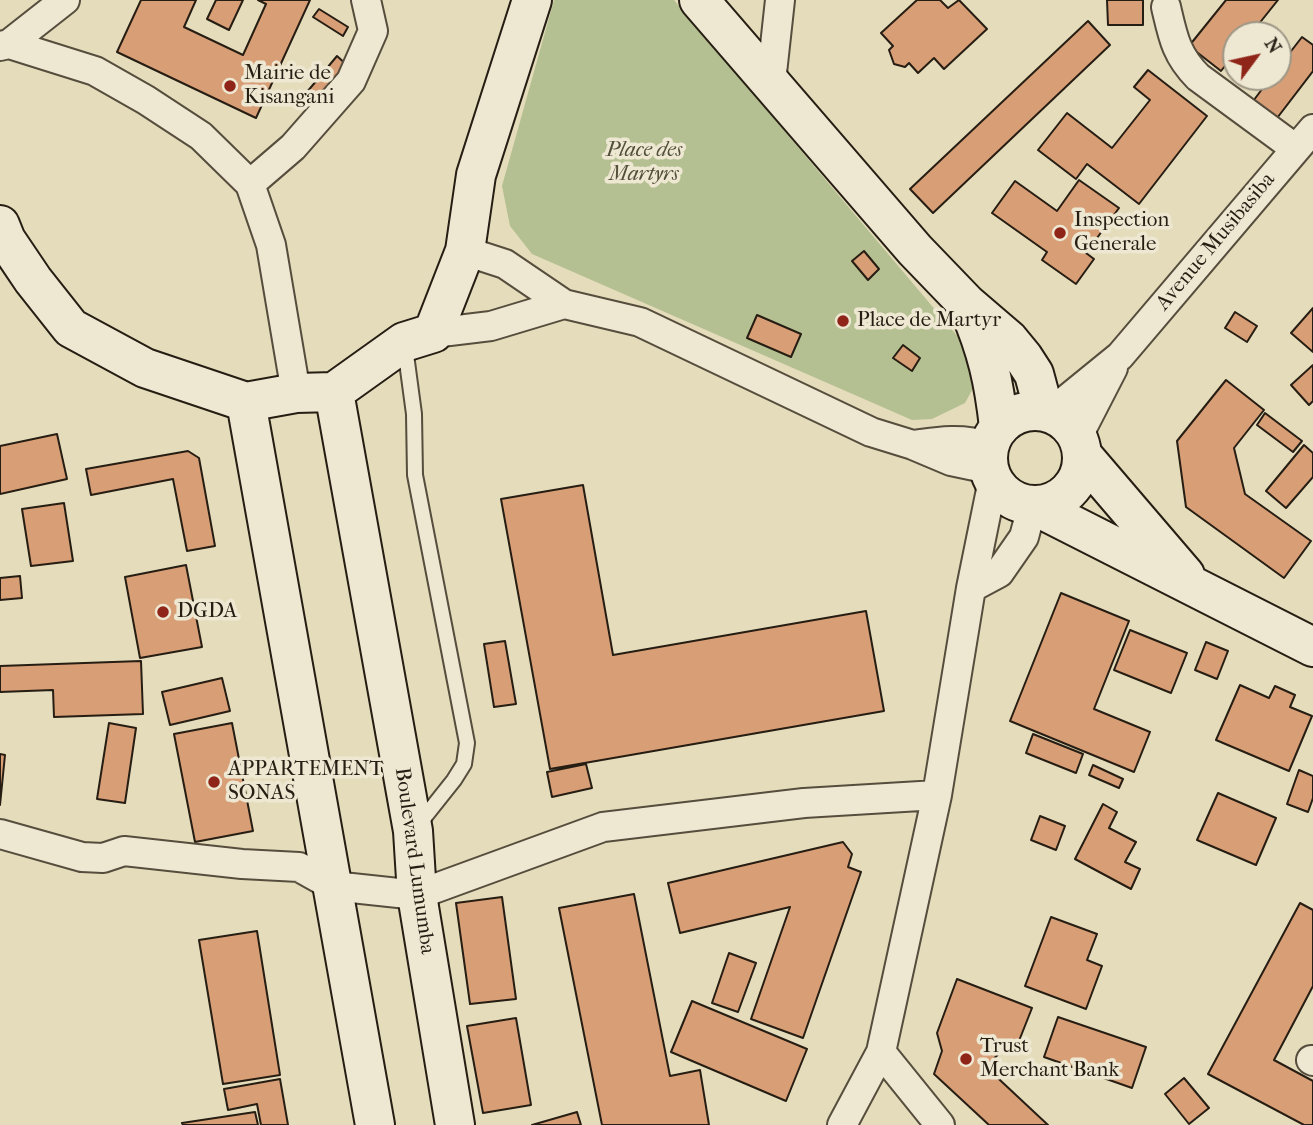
<!DOCTYPE html>
<style>
body{margin:0}
#map{position:relative;width:1313px;height:1125px;overflow:hidden;background:#e5dcbc;font-family:"IM FELL French Canon",serif}
canvas{display:block}
.north{position:absolute;left:1222px;top:21px;width:70px;height:70px;box-sizing:border-box;background:#eee8d3;border:2px solid #9e9786;border-radius:50%;rotate:57deg;font-size:19px;font-weight:700;line-height:28px;text-align:center;color:#261d13}
.north::after{content:'';display:block;margin:auto;width:24px;height:32px;background:#8f2418;clip-path:polygon(50% 0,100% 100%,50% 72%,0 100%)}
</style>
<div id="map">
<canvas width="1313" height="1125"></canvas>
<div class="north">N</div>
</div>
<script>
const ctx = document.querySelector('canvas').getContext('2d');
ctx.lineJoin = 'round';
function paint(path, color) {
  ctx.fillStyle = color;
  ctx.fill(path, 'evenodd');
}
function strokePath(path, color, width, dash) {
  ctx.strokeStyle = color;
  ctx.lineWidth = width;
  ctx.lineCap = dash ? 'butt' : 'round';
  ctx.setLineDash(dash || []);
  ctx.stroke(path);
}
function drawText(font, color, halo, rows, align = 'center') {
  ctx.font = font + ' "IM FELL French Canon",serif';
  ctx.lineWidth = 7;
  ctx.setLineDash([]);
  ctx.textBaseline = 'middle';
  ctx.strokeStyle = halo;
  ctx.fillStyle = color;
  for (const [text, x, y, turn = 0] of rows) {
    ctx.save();
    ctx.translate(x, y);
    ctx.rotate((+turn || 0) * Math.PI / 180);
    ctx.textAlign = isNaN(turn) ? turn : align;
    if (halo) ctx.strokeText(text, 0, 0);
    ctx.fillText(text, 0, 0);
    ctx.restore();
  }
}
const green = new Path2D(`
 M554,0H674L964,344L977,381L965,403L932,419L912,420L532,254L510,226L502,186Z`);
const building = new Path2D(`
 M141,0H196L184,27L243,55L266,4L258,0H310L256,118L117,52Z
 M216,0H243L229,30L207,19Z
 M917,0H940L948,8L959,0L987,29L944,69L934,58L918,73L909,63L905,67L894,64L889,50L893,46L881,33Z
 M1107,0H1143V25H1108Z
 M1226,0H1278L1250,35H1236V52L1221,71L1189,46Z
 M319,9L348,27L343,36L313,17Z
 M1088,21L1110,45L933,213L910,189Z
 M1302,37L1313,45V71L1271,126L1248,108L1271,77H1278V68Z
 M337,56L348,66L318,102L307,92Z
 M1148,70L1207,116L1139,204L1087,164L1076,179L1038,150L1067,113L1112,148L1150,100L1134,87Z
 M1079,180L1119,208L1086,253L1094,259L1076,284L1042,260L1047,252L992,213L1015,181L1057,211Z
 M864,251L879,269L868,280L852,261Z
 M1313,308V352L1291,333Z
 M1235,312L1257,326L1247,342L1225,328Z
 M757,315L801,334L791,357L747,338Z
 M903,345L920,358L912,371L893,358Z
 M1313,365V401L1309,405L1291,385Z
 M1226,380L1264,410L1234,448L1245,494L1311,541L1284,578L1186,507L1177,441Z
 M1265,413L1302,441L1293,452L1257,425Z
 M57,434L67,479L0,494V446Z
 M1304,445L1313,453V477L1286,508L1266,491Z
 M188,451L199,458L215,546L187,551L173,479L91,495L86,469Z
 M583,485L613,655L866,611L884,711L550,769L501,499Z
 M64,503L73,561L31,566L22,509Z
 M186,565L202,647L140,658L125,577Z
 M20,576L22,598L0,600V578Z
 M1061,593L1129,621L1094,709L1150,732L1134,772L1010,721Z
 M1130,630L1187,653L1171,693L1114,670Z
 M505,641L516,704L494,707L484,644Z
 M1206,642L1228,651L1217,679L1195,670Z
 M141,661L143,714L54,717L53,690L0,692V666Z
 M222,678L230,711L170,725L162,692Z
 M1240,685L1269,698L1275,686L1295,695L1290,707L1312,716L1289,771L1216,740Z
 M109,723L136,728L125,803L97,799Z
 M232,723L253,831L195,842L174,734Z
 M1033,734L1083,754L1076,773L1026,753Z
 M0,754L5,755L0,805Z
 M586,764L592,788L552,797L547,772Z
 M1093,765L1123,779L1119,788L1089,775Z
 M1299,770L1313,776V798L1308,812L1287,804Z
 M1218,793L1276,818L1256,865L1197,840Z
 M1103,804L1117,812L1109,828L1136,842L1125,862L1140,869L1131,889L1075,859Z
 M1040,816L1065,826L1056,850L1031,840Z
 M843,842L852,854L848,867L861,872L803,1038L751,1019L790,907L680,933L668,883Z
 M634,894L670,1076L700,1070L709,1125H602L559,908Z
 M502,897L516,999L470,1004L456,903Z
 M1300,903L1313,910V986L1274,1060L1313,1081V1125H1304L1208,1074Z
 M1051,917L1097,934L1087,960L1102,966L1086,1009L1025,986Z
 M257,931L280,1075L223,1084L199,940Z
 M729,953L756,963L738,1012L712,1003Z
 M957,979L1032,1008L1015,1051L1008,1044L986,1067L1048,1125H989L934,1074L942,1051L937,1033Z
 M692,1001L807,1049L786,1101L671,1052Z
 M1058,1017L1146,1047L1132,1088L1044,1057Z
 M516,1018L531,1105L483,1113L467,1026Z
 M1184,1078L1209,1108L1189,1124L1165,1094Z
 M280,1079L288,1125H261L257,1104L228,1110L224,1089Z
 M255,1112L258,1125H183L182,1123Z
 M577,1112L581,1125H532Z`);
const lane = new Path2D(`
 M405,347L414,414L415,475L467,743L464,764L454,780L419,824`);
const street = new Path2D(`
 M1166,7C1173,37 1176,55 1198,77L1296,149
 M9,44L95,71L146,100L201,136L250,184L271,245L296,393
 M0,46L9,44L65,0
 M771,82L780,0
 M250,184L293,147L351,81L373,31L366,0
 M465,251L505,264L564,304L640,322L871,432L913,445L951,461L989,469
 M433,333L491,326L564,304
 M1050,413L1120,356L1313,129
 M1078,436L1113,368
 M913,445C941,441 962,438 989,446
 M971,588L999,573L1024,537L1032,507
 M0,834L82,857L103,858L124,851L242,864L299,867L333,886L417,895L603,827L804,803L937,795
 M881,1052L940,1125
 M1311,1060L1313,1061
 M842,1125L881,1052L937,795L971,588L993,480`);
const secondary = new Path2D(`
 M699,0L915,250L967,304L1009,340L1023,357L1034,374L1044,411
 M0,225L6,240L33,280L71,328L145,368L246,402L296,393L334,392L404,342L433,333L465,251L476,175L532,0
 M969,309C987,350 994,382 999,427
 M334,392L413,831L417,895L455,1125
 M246,402L375,1125
 M988 458a47 47 0 1 1 94 0a47 47 0 1 1-94 0Z
 M1084,457L1185,575
 M1037,507L1313,647`);
const markers = [
 [230,86,7,"#8f2418"],
 [1060,233,7,"#8f2418"],
 [843,321,7,"#8f2418"],
 [163,612,7,"#8f2418"],
 [214,782,7,"#8f2418"],
 [966,1059,7,"#8f2418"]
];
const poiNames = [
 ["Mairie de",244,74],
 ["Kisangani",244,98],
 ["Inspection",1074,221],
 ["Generale",1074,245],
 ["Place de Martyr",857,321],
 ["DGDA",177,612],
 ["APPARTEMENT",228,770],
 ["SONAS",228,794],
 ["Trust",980,1047],
 ["Merchant Bank",980,1071]
];
const parkNames = [
 ["Place des",644,151],
 ["Martyrs",644,175]
];
const streetNames = [
 ["Avenue Musibasiba",1216,242,-50],
 ["Boulevard Lumumba",414,861,82]
];
paint(green, '#b4c091');
paint(building, '#d89e76');
strokePath(building, '#261d13', 2);
strokePath(lane, '#564d3d', 18);
strokePath(street, '#564d3d', 32);
strokePath(secondary, '#261d13', 42);
strokePath(lane, '#eee8d3', 14);
strokePath(street, '#eee8d3', 28);
strokePath(secondary, '#eee8d3', 38);
for (const [x, y, r, color] of markers) {
  const dot = new Path2D();
  dot.arc(x, y, r, 0, 2 * Math.PI);
  ctx.fillStyle = color;
  ctx.fill(dot);
  strokePath(dot, '#eee8d3', 2.5);
}
drawText('21px', '#261d13', '#eee8d3', poiNames, 'left');
drawText('italic 21px', '#514e39', '#eee8d3', parkNames);
drawText('21px', '#261d13', '#eee8d3', streetNames);
</script>
